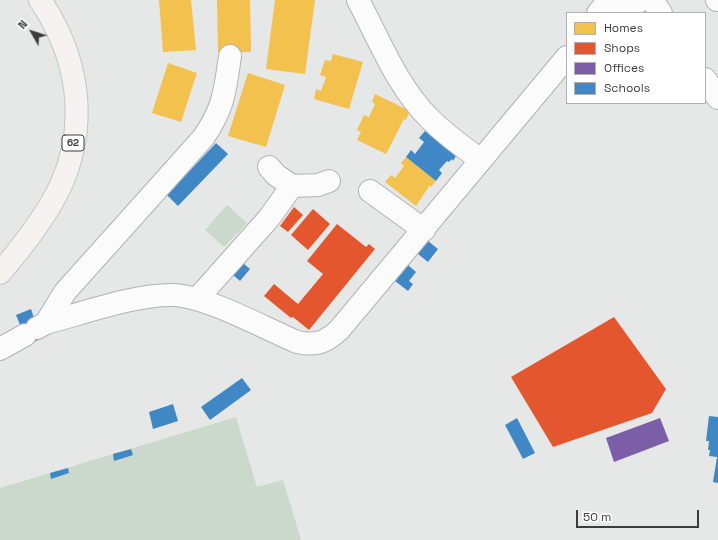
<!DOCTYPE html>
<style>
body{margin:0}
#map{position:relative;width:718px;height:540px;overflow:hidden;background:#e6e7e7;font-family:"Space Grotesk",sans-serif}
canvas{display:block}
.legend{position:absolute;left:566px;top:12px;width:140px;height:92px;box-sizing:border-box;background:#fff;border:1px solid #b1b1b1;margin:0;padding:5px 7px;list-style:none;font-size:12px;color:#3c3c3d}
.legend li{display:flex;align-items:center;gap:8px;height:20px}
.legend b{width:20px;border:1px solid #b1b1b1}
.north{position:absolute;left:12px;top:12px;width:40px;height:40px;-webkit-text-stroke:3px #fff;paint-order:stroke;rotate:309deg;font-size:11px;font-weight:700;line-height:16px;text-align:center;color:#3c3c3d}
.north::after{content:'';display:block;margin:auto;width:14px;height:18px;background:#3c3c3d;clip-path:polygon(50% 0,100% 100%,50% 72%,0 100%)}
.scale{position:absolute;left:576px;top:510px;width:123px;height:18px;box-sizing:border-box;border:2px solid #3c3c3d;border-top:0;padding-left:5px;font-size:12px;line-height:14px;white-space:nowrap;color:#3c3c3d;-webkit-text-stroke:3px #fff;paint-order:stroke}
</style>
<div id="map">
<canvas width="718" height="540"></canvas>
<ul class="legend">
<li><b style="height:11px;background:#f2c14e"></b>Homes</li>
<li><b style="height:11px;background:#e4572e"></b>Shops</li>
<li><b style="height:11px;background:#7b5ea7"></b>Offices</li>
<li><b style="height:11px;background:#3f88c5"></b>Schools</li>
</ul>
<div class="north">N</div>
<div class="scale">50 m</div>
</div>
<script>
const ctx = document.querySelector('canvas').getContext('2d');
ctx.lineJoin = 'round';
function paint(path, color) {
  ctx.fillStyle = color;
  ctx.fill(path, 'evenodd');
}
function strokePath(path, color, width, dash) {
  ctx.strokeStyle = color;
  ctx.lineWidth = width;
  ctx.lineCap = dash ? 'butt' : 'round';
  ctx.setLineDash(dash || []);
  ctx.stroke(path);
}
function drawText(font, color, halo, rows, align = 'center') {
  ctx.font = font + ' "Space Grotesk",sans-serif';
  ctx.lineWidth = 4;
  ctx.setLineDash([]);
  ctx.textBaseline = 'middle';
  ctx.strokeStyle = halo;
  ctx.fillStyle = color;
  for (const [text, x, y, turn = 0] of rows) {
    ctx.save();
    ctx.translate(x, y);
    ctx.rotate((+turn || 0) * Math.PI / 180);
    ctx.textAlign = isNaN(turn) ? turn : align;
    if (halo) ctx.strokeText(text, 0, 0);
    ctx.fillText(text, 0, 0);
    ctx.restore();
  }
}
const green = new Path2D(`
 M227,205L247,223L224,247L205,230Z
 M236,417L257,487L283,480L301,540H0V488Z`);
const homes = new Path2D(`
 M159,0H191L196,50L163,52Z
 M217,0H250L251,52L218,53Z
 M275,0H315L305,74L266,69Z
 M333,54L363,62L349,109L314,99L316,89L321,91L326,77L320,75L325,60L331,61Z
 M168,63L197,73L181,122L152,113Z
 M248,73L285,85L266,147L228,136Z
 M375,94L410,111L406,120L404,119L386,154L357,140L361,132L357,130L364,115L369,117L375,104L372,102Z
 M406,157L436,181L431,187L430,185L416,206L385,182L391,175L395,178L404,166L401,163Z`);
const shops = new Path2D(`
 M294,207L303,215L288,232L280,226Z
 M313,209L330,224L308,250L291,235Z
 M337,224L366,247L369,244L375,249L309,330L293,317L291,318L264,296L274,284L298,304L323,274L307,261Z
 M614,317L666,389L652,413L553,447L511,377Z`);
const offices = new Path2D(`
 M660,418L669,441L614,462L606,438Z`);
const schools = new Path2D(`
 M425,131L456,156L453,161L452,159L449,162L447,161L439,170L442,173L436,181L406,157L411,150L415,154L424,142L419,138Z
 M216,143L228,154L178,206L167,195Z
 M428,241L438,249L428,262L418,254Z
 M243,263L250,269L240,281L233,275Z
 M408,265L416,272L409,281L413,284L408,291L395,281Z
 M31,309L41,339L28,344L16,315Z
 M242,378L251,390L210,420L201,407Z
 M173,404L178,421L153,429L149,412Z
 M709,416L718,417V483L713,482L717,457L709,456L710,450H708L709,441H706Z
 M517,418L535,453L523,459L505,425Z
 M131,449L133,455L114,461L113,454Z
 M68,468L69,473L51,479L50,473Z`);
const minor = new Path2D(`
 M358,0C380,41 397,87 431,120C446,135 464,148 481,160
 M652,0L661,13
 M717,0H718
 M598,13L609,0
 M621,13L641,0
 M705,79L718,98
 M292,186L318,185L329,181
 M370,191L424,230
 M197,299L269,218L292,186L276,175L269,167
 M46,323L65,292L203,138C224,108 225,91 230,56
 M37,328L46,323C84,313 136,294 174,295C208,297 264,328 297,342C315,346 325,343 339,330L567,57
 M0,349L25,335`);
const major = new Path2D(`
 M0,273C22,247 46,217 61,185C89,122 78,56 40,0`);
const shields = [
 [73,143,22]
];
const shieldNames = [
 ["62",73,143]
];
paint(green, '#cad9cc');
paint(homes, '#f2c14e');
paint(shops, '#e4572e');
paint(offices, '#7b5ea7');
paint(schools, '#3f88c5');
strokePath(minor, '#b2b2b3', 24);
strokePath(major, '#c4c4c4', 24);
strokePath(minor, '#fbfbfb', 22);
strokePath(major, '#f5f2f0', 22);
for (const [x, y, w] of shields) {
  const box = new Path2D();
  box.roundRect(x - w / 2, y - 8, w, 16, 3);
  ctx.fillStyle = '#fff';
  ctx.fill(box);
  strokePath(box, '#3c3c3d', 1);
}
drawText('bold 10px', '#3c3c3d', null, shieldNames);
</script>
